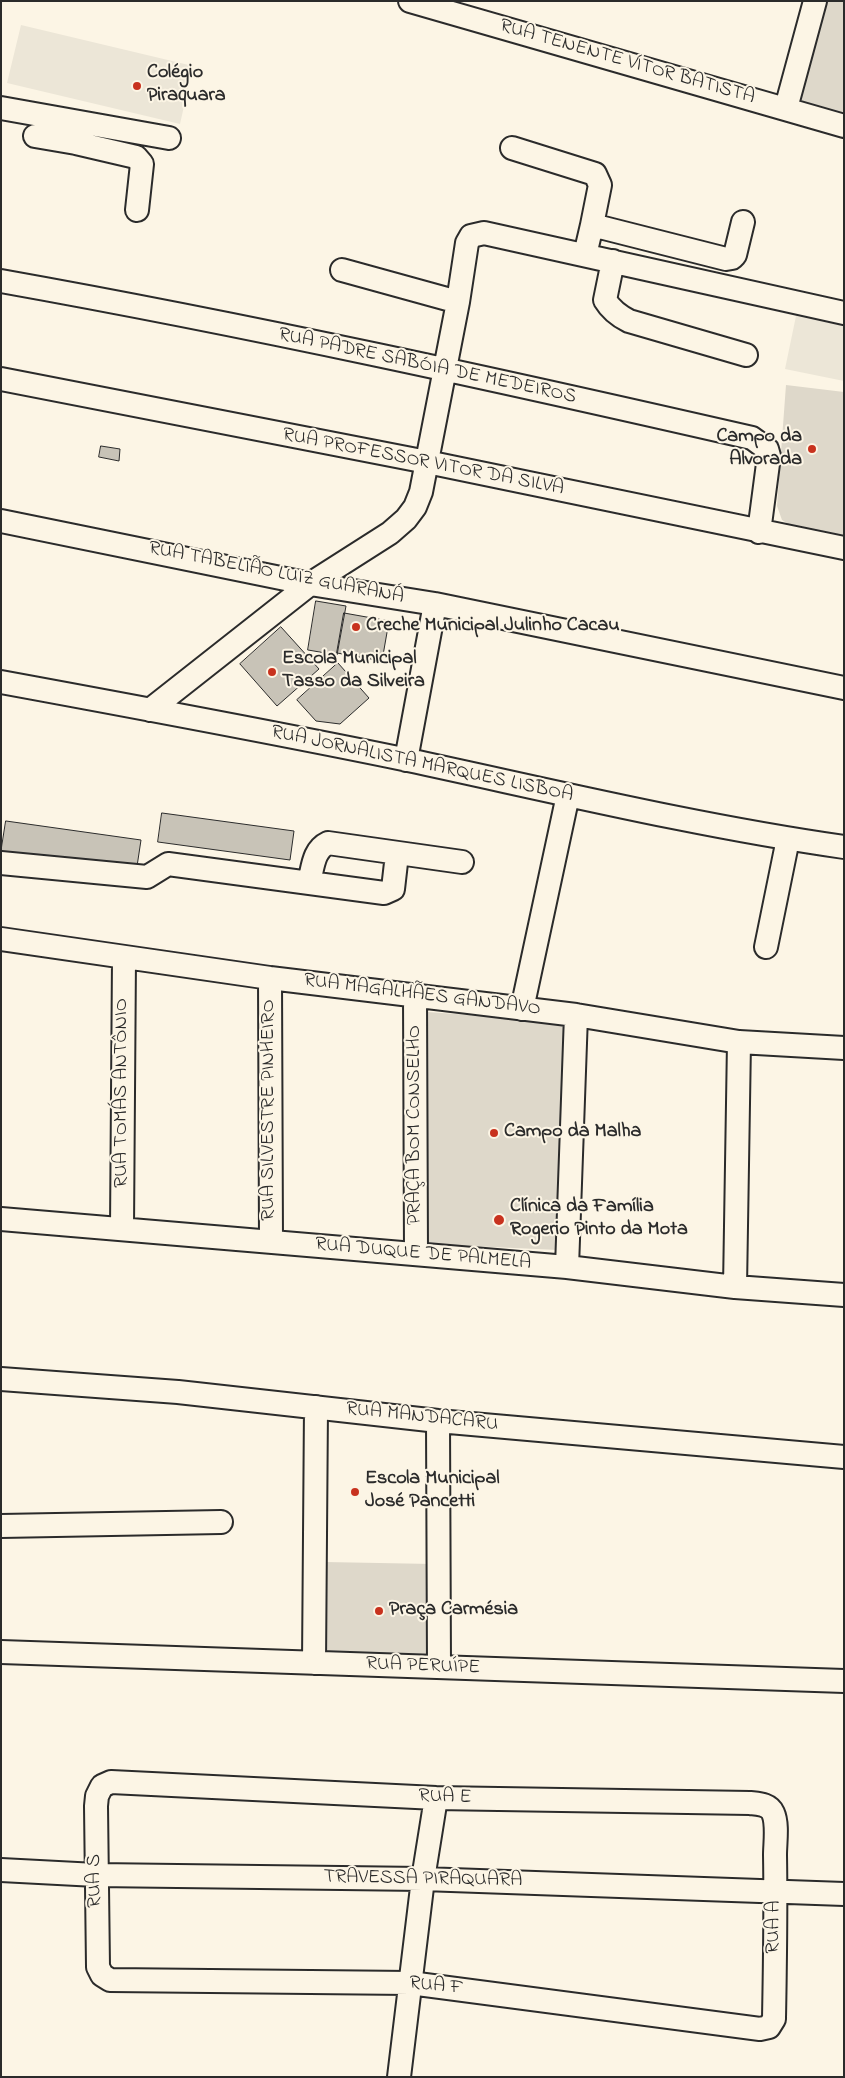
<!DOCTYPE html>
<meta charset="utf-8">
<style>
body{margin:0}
#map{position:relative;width:845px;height:2078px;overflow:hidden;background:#fcf5e5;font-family:"Indie Flower",sans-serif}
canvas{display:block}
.frame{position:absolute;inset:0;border:2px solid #2b2b2b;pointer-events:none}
</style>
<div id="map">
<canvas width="845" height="2078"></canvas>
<div class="frame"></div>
</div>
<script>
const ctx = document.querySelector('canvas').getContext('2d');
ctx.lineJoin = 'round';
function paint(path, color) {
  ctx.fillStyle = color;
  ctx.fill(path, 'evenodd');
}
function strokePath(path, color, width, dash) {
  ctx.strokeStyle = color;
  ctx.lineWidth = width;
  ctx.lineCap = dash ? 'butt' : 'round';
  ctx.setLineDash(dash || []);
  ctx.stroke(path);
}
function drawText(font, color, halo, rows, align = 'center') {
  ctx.font = font + ' "Indie Flower",sans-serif';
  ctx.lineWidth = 4;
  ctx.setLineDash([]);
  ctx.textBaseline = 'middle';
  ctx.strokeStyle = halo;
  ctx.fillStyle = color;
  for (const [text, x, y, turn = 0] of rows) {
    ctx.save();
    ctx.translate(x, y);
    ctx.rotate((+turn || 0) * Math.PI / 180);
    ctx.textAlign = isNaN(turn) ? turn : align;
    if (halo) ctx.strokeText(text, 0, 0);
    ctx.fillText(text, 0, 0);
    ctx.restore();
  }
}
const built = new Path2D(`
 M21,25L193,66L180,124L7,83Z
 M796,316L844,326V381L785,369Z`);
const green = new Path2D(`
 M824,1H844V117L796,102Z
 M786,385L844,392V541L796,529L782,520L777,506Z
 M428,1012L566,1022L558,1250L426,1244Z
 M325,1562L433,1564L434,1661L325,1658Z`);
const building = new Path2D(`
 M101,446L120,449L119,461L99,457Z
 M316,601L346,606L337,655L308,650Z
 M344,613L389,621L382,661L337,653Z
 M281,627L319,669L277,706L240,664Z
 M338,663L369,698L340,724L316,721L297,700Z
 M162,813L294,831L290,860L158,842Z
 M6,821L141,840L136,873L1,853Z`);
const minor = new Path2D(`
 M410,1L844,126
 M1,108L169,138
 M786,108L815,1
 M81,123L76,143L136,157L142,164L137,210
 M35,136L76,143
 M512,148L595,174L600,185L592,225
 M585,255L592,225L726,259L732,258L735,255L743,222
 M613,261L605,300C611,310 619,316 629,321L746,355
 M342,270L458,302L467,243L471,236L484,233L844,313
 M1,281C253,326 503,381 752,438L767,449L769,456L759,532
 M1,379L427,462L844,548
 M1,521L310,584L435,604L844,688
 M1,682C137,707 273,732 408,760C553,791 697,826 844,847
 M150,710L310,584L390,533L406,519L415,507L421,492L458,302
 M406,760L435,604
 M1,863L147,877L168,864L384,893L393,889L397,854
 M309,882C313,868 313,850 328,843L462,862
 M1,939L270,978L576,1015L739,1042L844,1048
 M766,947L788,839
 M270,978L271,1242
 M415,997L416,1254
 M522,1009L568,795
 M1,1219L567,1267L735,1287L844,1295
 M122,1228L124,958
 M567,1267L576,1015
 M735,1287L739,1042
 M1,1379L178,1392L438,1421L844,1457
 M438,1421L439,1667
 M1,1526L221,1522
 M1,1652L844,1681
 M314,1663L316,1407
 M111,1782L436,1798L750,1803C759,1804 769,1804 773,1813C778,1824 775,1843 775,1855C776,1910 775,1965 774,2019L769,2027L760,2029L410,1983L110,1980L102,1975L98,1967L96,1806L97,1796L102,1786Z
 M1,1870L96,1875L423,1879L844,1894
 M399,2077L423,1879L436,1798`);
const markers = [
 [137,86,5,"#c8321e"],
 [812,449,5,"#c8321e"],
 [356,627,5,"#c8321e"],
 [272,672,5,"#c8321e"],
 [494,1133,5,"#c8321e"],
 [499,1220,6,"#c8321e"],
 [355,1492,5,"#c8321e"],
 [379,1611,5,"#c8321e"]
];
const streetNames = [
 ["RUA TENENTE VÍTOR BATISTA",627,63,16],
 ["RUA PADRE SABÓIA DE MEDEIROS",427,367,12],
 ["RUA PROFESSOR VITOR DA SILVA",423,463,11],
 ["RUA TABELIÃO LUIZ GUARANÁ",276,574,11],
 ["RUA JORNALISTA MARQUES LISBOA",422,765,12],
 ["RUA MAGALHÃES GANDAVO",422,996,7],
 ["RUA TOMÁS ANTÔNIO",123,1093,-90],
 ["RUA SILVESTRE PINHEIRO",270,1110,-90],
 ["PRAÇA BOM CONSELHO",416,1125,-90],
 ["RUA DUQUE DE PALMELA",423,1255,5],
 ["RUA MANDACARU",422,1418,6],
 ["RUA PERUÍPE",423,1667,2],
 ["RUA E",445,1798,2],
 ["TRAVESSA PIRAQUARA",423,1880,1],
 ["RUA S",96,1881,-91],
 ["RUA A",775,1927,-89],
 ["RUA F",436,1987,6]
];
const poiNames = [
 ["Colégio",147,74],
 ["Piraquara",147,97],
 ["Campo da",802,438,"right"],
 ["Alvorada",802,461,"right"],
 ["Creche Municipal Julinho Cacau",366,627],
 ["Escola Municipal",282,660],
 ["Tasso da Silveira",282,683],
 ["Campo da Malha",504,1133],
 ["Clínica da Família",510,1208],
 ["Rogerio Pinto da Mota",510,1231],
 ["Escola Municipal",365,1480],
 ["José Pancetti",365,1503],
 ["Praça Carmésia",389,1611]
];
paint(built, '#ece6d7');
paint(green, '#ded8ca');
paint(building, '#c8c3b7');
strokePath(building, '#2b2b2b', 1);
strokePath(minor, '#2b2b2b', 26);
strokePath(minor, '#fcf5e5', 22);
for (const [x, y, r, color] of markers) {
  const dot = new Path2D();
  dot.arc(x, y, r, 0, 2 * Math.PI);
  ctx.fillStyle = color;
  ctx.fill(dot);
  strokePath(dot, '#fcf5e5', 2);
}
drawText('20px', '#2b2b2b', '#fcf5e5', streetNames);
drawText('bold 20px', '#2b2b2b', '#fcf5e5', poiNames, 'left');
</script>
